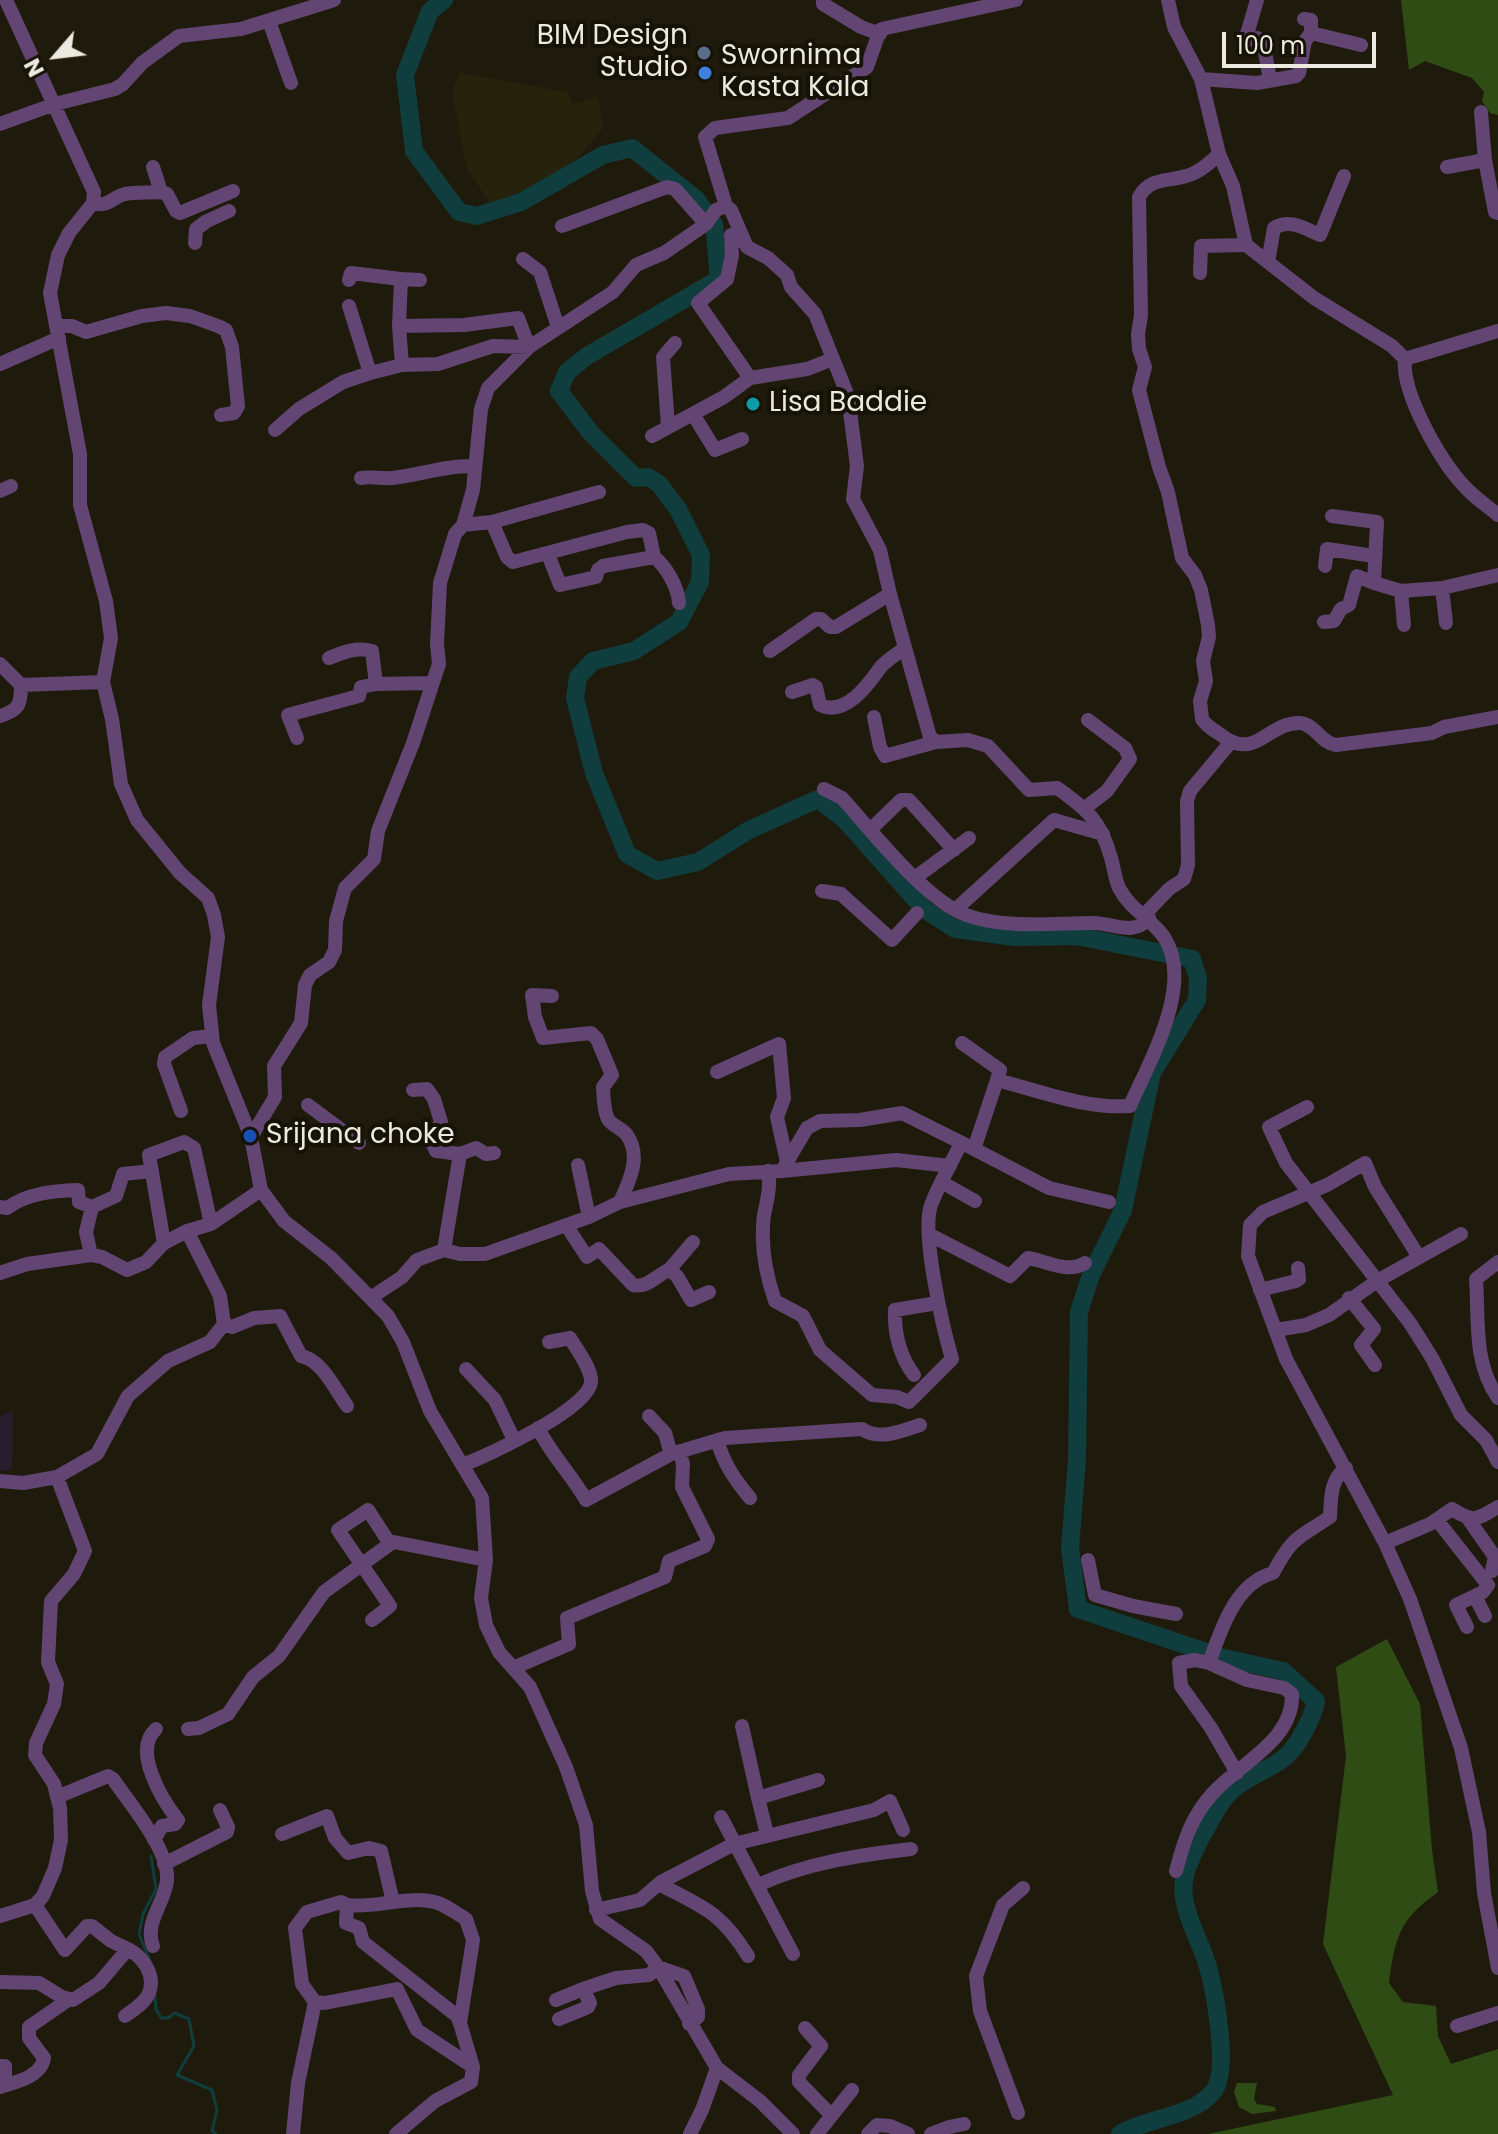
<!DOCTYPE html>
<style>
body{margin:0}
#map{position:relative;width:1498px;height:2134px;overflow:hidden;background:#1f1b0c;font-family:Poppins,sans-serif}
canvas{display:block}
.north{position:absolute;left:16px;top:16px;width:80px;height:80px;-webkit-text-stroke:6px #161205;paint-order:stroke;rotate:242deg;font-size:22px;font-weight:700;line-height:32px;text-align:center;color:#eceae0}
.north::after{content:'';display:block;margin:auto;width:28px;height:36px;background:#eceae0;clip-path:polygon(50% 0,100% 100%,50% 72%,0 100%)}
.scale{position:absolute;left:1222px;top:32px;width:154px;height:36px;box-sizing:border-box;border:4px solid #eceae0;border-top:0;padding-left:10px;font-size:24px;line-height:28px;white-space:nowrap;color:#eceae0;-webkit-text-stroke:6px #161205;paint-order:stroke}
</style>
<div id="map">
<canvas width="1498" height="2134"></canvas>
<div class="north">N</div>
<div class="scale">100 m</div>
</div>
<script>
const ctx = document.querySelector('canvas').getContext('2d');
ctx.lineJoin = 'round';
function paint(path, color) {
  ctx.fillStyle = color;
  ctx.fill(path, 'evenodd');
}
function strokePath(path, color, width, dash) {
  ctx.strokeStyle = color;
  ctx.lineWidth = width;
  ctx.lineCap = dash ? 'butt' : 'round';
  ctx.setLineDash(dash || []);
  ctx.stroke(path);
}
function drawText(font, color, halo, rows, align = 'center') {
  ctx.font = font + ' Poppins,sans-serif';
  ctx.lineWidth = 8;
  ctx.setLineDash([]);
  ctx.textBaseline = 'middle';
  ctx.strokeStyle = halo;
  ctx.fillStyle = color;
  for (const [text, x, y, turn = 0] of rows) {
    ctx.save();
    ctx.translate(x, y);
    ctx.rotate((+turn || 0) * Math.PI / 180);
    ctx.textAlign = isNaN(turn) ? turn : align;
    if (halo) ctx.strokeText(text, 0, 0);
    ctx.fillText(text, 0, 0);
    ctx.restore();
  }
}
const built = new Path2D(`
 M460,73L567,92L573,104L598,96L603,128L578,158L548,178L491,205L466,167L452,91Z`);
const education = new Path2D(`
 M13,1411L12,1470L0,1471V1416Z`);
const green = new Path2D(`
 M1401,0H1498V115L1490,113L1482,101L1484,92L1472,78L1425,61L1409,70Z
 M1387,1639L1420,1704L1432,1850L1438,1892C1399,1920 1395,1937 1389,1983L1403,2002L1436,2006L1438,2036L1451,2064L1498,2049V2134H1208L1393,2095L1323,1944L1346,1756L1336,1667Z
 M1237,2083H1257L1254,2099L1257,2104L1275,2107L1276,2111L1252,2114L1239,2107L1234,2092Z`);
const stream = new Path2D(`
 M150,1961L139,1934L143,1914L156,1889L151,1856
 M155,1996L156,2009L161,2018H168L175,2013L189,2019L194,2046L177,2075L212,2090L217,2110L212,2131L216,2134`);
const river = new Path2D(`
 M444,0L430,11L405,75L414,151L459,212L477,216L521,202L603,155L632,148L696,199L714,224L719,279L587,356L567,372L559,391L590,432L636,478L648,477L659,484L678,509L701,555L700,582L679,622L634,651L593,661L578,677L575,698L594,773L627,854L657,871L698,862L749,830L818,799L845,820L924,909L955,929L1015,937L1077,936L1192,959L1198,978L1197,1000L1152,1073L1123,1210L1091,1275L1079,1312L1077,1460L1070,1548L1078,1609L1224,1658L1283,1671L1316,1701C1313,1717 1298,1747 1284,1758C1266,1772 1244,1777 1228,1794C1217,1806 1196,1846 1189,1863C1172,1901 1198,1931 1208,1967C1215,1992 1230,2072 1213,2092C1191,2118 1148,2117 1120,2134`);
const minor = new Path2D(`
 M6,0L94,192L93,203L69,233L58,255L50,293L80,454V505L106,601L111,638L103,682L112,719L121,784L137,820L180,873L208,898L214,915L218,937L209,1005L213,1043L251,1137L261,1190L284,1221L331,1258L388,1316L403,1342L430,1411L482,1498L486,1560L481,1598L486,1625L499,1652L530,1687L566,1767L586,1825L592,1891L600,1919L646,1951L658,1967L717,2068L760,2101L793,2134
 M823,0V4L861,27L880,34
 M1168,0L1174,27L1201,79L1219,154L1233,186L1246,245L1314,298L1392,346L1405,359L1498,331
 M1257,0L1247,34L1249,40L1257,38L1263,41L1270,80
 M1304,19L1311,20V33
 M269,21L291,83
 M1201,79L1257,83L1296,76L1299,73L1305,41L1311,33L1361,45
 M1481,112L1485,160L1495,212L1498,213
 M0,124L55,104L115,89L123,84L142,63L179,36L241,29L334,0
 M1219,154C1210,163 1198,173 1186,176C1167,182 1150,177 1139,197L1141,315L1138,334L1139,349L1145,367L1139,390L1159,467L1168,492L1182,558L1195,575L1201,590L1208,625L1209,637L1203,661L1206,681L1200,701L1202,719C1207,727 1214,730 1221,735C1256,762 1267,722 1300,723C1315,724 1321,743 1336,745L1432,733L1444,727L1498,717
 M153,167L161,192
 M1447,167L1485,160
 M93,203C108,208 112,197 125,194C136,192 149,193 161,192L167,194L176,211L180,213L233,191
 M726,206L731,210L747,247L768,258L787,275L791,287L815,314L848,396L857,466L853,499L880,550L890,594L930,737L936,742L968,740L988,746L1029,790L1057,788C1087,809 1101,821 1111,858C1114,868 1115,879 1119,888C1130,909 1150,918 1164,937C1195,984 1149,1062 1130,1106C1085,1109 1040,1091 997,1080L1000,1070L962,1043
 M562,226L667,187L675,189L706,224
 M195,243L196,229L207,221L229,211
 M745,243L731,235L732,255L727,279L698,303L750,378
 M523,259L540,272L558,327
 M1268,262L1274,228C1290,218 1305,229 1320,235L1344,176
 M1200,273L1201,246L1246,245
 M401,279L420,280
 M349,280L351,273L401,279L399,326
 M349,306L370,373
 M58,326H72L86,332L142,316L166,313L190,316L218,326L226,330L232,347L238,406L234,413L221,415
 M1405,359C1401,393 1441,462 1465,487C1474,497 1487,506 1498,515
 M0,364L59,338
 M693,414L715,450L742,439
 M668,426L663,357L675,343
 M275,430L299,409L343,382L370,373L402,365L438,364L493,346L529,347L518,318L464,325L399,326L402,365
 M652,436L724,397L750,378L807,369L833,359
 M361,478C372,476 381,479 392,478C420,475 446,465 474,466
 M0,491L11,486
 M1332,516L1377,522L1374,583L1401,591L1404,625
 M492,522L599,492
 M463,525L492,522L507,557L513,562L627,532L643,530L649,533L654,557C666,566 678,587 679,603
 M548,554L560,585L596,577L598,570L603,566L654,557
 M1325,566L1327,549L1374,556
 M1442,588L1446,623
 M1401,591L1442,588L1498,575
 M1324,622L1334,621L1341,609L1349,605L1357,576L1374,583
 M770,651L816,619H821L830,627H836L890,594
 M329,658C344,652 356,647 372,651L376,684L430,683
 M0,664L21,685
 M792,692L813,685L816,687L820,705C845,717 868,685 880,668C886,660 897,654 905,648
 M0,716C19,710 21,705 21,685L103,682
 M874,717L880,747L885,756L936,742
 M297,738L288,715L359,696L361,687L376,684
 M824,789L842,798C871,830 926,901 966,915C1005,929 1052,923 1093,923C1114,923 1134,937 1149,918
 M1085,808L1107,791L1130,759L1125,748L1088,720
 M871,829L901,800H909L954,850
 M916,877L969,838
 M822,891L841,894L892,940L917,913
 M955,910L1054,820L1103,834
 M1144,915L1169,889L1184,879L1188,865L1187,801L1190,791L1230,743
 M552,996L532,995L535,1017L543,1038L591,1033L597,1039L612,1075L603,1087C604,1097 603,1109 608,1119C612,1126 622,1128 627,1135C642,1157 629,1181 620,1202
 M413,1090L427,1089L434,1099L441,1122L431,1140L436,1151L460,1154L444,1250
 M308,1105L359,1143
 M1307,1107L1269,1127L1286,1163L1410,1323L1432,1358L1461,1415L1486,1440L1498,1462
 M181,1111L164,1064L165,1057L193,1038L212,1036
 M251,1137L275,1097L274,1066L301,1023L305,985L310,975L329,962L335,950L336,921L345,888L374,859L378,831L413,743L439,664L437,644L440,583L455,534L463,525L473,490L481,409L488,388L529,347L613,292L636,265L664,253L706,224L716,210L726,206L705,137L715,128L788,118L867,67L880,30L886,28L1016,0
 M974,1149L1049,1188L1109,1202
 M460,1154L476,1148L486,1154L494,1153
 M787,1162L807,1128L820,1121L860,1120L902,1113L974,1149L997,1080
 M578,1165L589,1217
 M768,1171C771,1187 767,1200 764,1215C760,1245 765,1272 775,1301L803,1316L820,1350L872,1395L897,1397L909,1402L952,1359C943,1328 921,1234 931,1205C939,1184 951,1164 961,1143
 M782,1171L896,1160L950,1166
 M943,1183L975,1201
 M0,1207L7,1208C28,1193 53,1191 78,1190L79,1202L92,1207L116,1196L123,1174L152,1171
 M566,1225L587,1257L599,1249L633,1285C649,1288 656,1275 669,1270L677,1276L691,1300L709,1292
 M930,1235L1010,1276L1028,1258C1047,1261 1068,1274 1085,1263
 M164,1243L149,1155L184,1142L194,1148L211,1224
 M91,1255L86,1232L92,1207
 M1419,1257L1375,1187L1365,1163L1327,1185L1263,1212L1250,1225L1248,1256L1286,1359L1385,1543L1410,1599L1461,1748L1479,1832L1484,1893L1498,1968
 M1498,1262L1476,1279C1479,1321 1473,1362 1498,1398
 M669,1270L693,1242
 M0,1273L27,1264L91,1255L102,1257L127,1270L146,1262L164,1243L187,1231
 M1260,1290L1296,1281L1299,1279L1298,1268
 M372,1297L402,1277L417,1260L444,1250L460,1254H485L589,1217L620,1202L729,1174L782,1171L787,1162L777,1117L784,1098L779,1044L717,1072
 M1349,1298L1374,1329L1361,1345L1375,1365
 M224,1324L232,1327L254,1318L280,1316L301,1356C322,1360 335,1389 347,1406
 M1276,1330L1306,1325L1329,1315L1377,1281L1461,1234
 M466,1369L495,1400L514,1440
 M914,1375C900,1357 894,1333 895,1310L937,1303
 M649,1416L665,1433L671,1454
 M538,1428C552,1456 571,1474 586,1500L671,1454L725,1438L862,1429C879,1441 902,1431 920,1425
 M717,1440C724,1464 735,1480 750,1498
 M462,1465C487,1456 589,1409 591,1382C592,1369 577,1350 570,1338L549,1342
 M0,1481L23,1483L57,1477
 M1437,1520L1488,1585L1483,1592L1456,1605L1467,1627
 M1469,1520L1495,1557L1492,1571
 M1385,1543L1430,1524L1452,1509C1474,1523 1476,1520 1498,1507
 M1088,1560L1095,1595L1133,1606L1176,1614
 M1475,1596L1485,1616
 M372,1620L390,1606L338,1530L368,1510L390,1544
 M1209,1663C1221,1630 1235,1583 1273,1573C1293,1536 1297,1539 1330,1517C1331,1499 1330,1479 1346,1468
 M513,1668L569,1644L567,1618L665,1577L669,1561L705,1546L708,1539L682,1487L683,1464L680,1453
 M742,1726L758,1798
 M188,1729L199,1728L228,1714L253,1677L279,1656L324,1592L390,1544L394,1542L486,1560
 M57,1797L108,1776L113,1779C130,1804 170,1850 167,1881C164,1904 144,1923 153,1946
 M721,1817L793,1954
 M282,1834L327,1816L335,1838L348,1853L369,1848L381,1851L393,1902
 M767,1834L758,1798L818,1780
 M154,1840L162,1826L175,1824L178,1820C162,1800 132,1750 156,1729
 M164,1864L227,1832L228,1827L220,1810
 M1176,1871C1184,1841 1191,1817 1213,1793C1240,1763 1294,1740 1292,1694L1284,1688L1247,1680L1209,1663L1195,1660L1179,1663L1181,1686L1211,1728L1237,1773
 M659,1884C704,1908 720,1911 748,1956
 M758,1885C806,1863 859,1855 911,1849
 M596,1910L640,1900L661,1882L734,1844L874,1810L890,1801L903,1830
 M0,1916L35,1905L43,1896L55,1868L61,1840L60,1808L54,1784L35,1755L36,1743L54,1704L57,1684L48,1662L51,1601L74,1574L85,1551L57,1477L97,1454L128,1396L168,1361L210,1342L224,1324L220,1296L187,1231L211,1224L261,1190
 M0,1982L39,1983L62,1997L73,2000L99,1983L128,1949L111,1941L92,1926H87L65,1950L35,1905
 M556,2000L583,1989
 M315,2002L325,2003L397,1989L417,2030L473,2067
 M125,2016C133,2010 145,2003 149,1993C156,1975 143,1957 128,1949
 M559,2019L588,2007L590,2003L583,1989L616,1978L649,1975L658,1967L684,1976L698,2009V2017L689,2024
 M1457,2026L1498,2013
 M805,2028L821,2046L799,2075V2082L831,2115
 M0,2066H5V2085
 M0,2087C16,2082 41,2077 44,2058L29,2038V2027L68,2000
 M1018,2113L980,2011L976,1976L1003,1905L1023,1888
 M293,2134L298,2083L315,2002L302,1984L295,1928L307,1912L341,1902L347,1905
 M396,2134L435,2101L471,2082L473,2067L460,2023L473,1940L466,1919C457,1914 447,1906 438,1903C408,1894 377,1909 347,1905L346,1923L359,1928L363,1942L457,2016L460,2023
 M690,2134L702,2110L717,2068
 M817,2134L852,2090
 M868,2134L877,2125L890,2126L908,2134
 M931,2134L949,2127L964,2124`);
const markers = [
 [704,53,8,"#5c6f8a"],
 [705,73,8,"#3f7fe0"],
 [753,404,8,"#0f9aa8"],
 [250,1136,8,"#1a4fb4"]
];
const poiNames = [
 ["BIM Design",688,37,"right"],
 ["Studio",688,69,"right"],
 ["Swornima",721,57],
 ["Kasta Kala",721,89],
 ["Lisa Baddie",769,404],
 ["Srijana choke",266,1136]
];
paint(built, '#27220c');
paint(education, '#271e2d');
paint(green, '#2f4c15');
strokePath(stream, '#103d3e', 3);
strokePath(river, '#103d3e', 18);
strokePath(minor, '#624572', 14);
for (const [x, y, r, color] of markers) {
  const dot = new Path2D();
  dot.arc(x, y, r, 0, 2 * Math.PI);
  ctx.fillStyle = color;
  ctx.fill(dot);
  strokePath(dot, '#161205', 3);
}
drawText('28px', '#eceae0', '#161205', poiNames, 'left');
</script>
